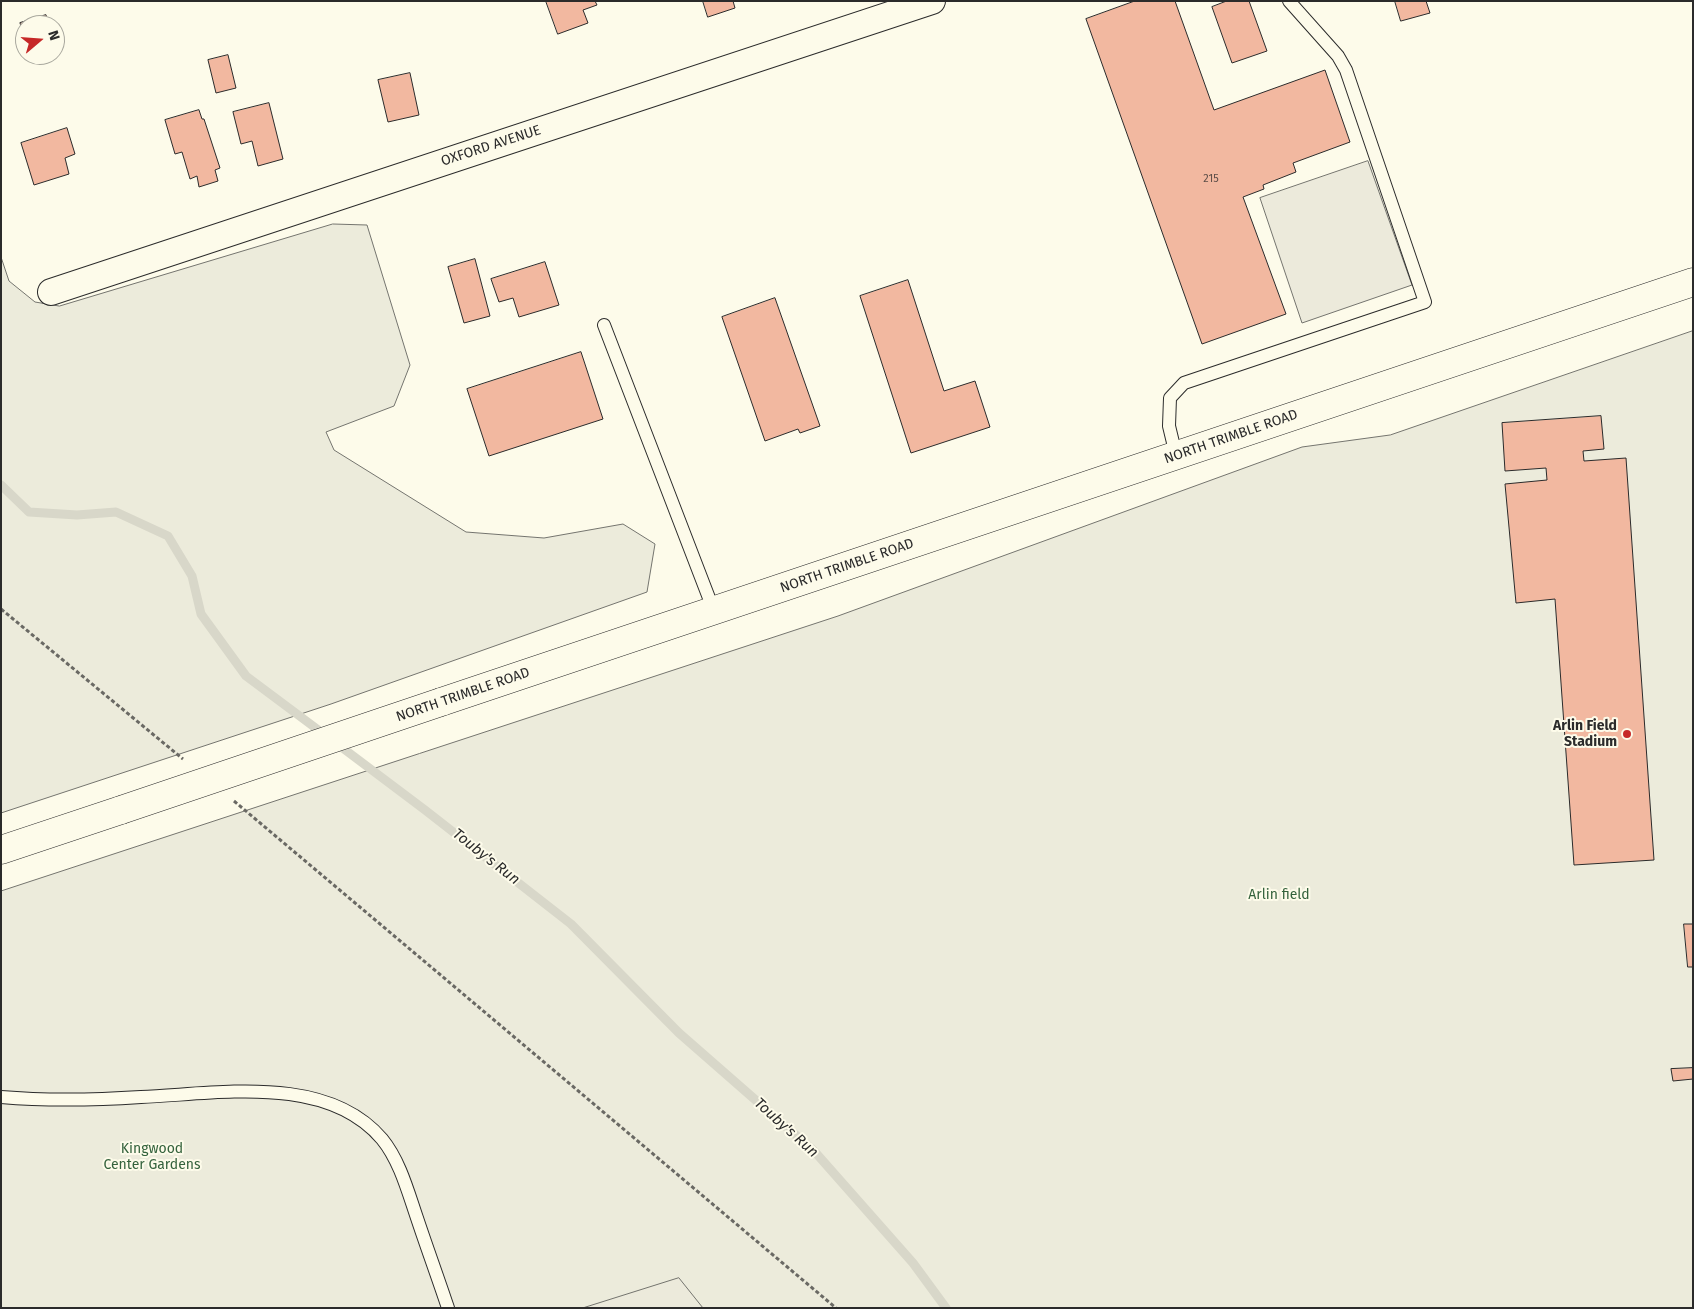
<!DOCTYPE html>
<style>
body{margin:0}
#map{position:relative;width:1694px;height:1309px;overflow:hidden;background:#fdfbea;font-family:"Fira Sans",sans-serif}
canvas{display:block}
.frame{position:absolute;inset:0;border:2px solid #2b2b2b;pointer-events:none}
.north{position:absolute;left:15px;top:15px;width:50px;height:50px;box-sizing:border-box;background:#fdfbea;border:1px solid #a9a89e;border-radius:50%;rotate:72deg;font-size:14px;font-weight:700;line-height:20px;text-align:center;color:#2b2b2b}
.north::after{content:'';display:block;margin:auto;width:18px;height:22px;background:#c62828;clip-path:polygon(50% 0,100% 100%,50% 72%,0 100%)}
</style>
<div id="map">
<canvas width="1694" height="1309"></canvas>
<div class="frame"></div>
<div class="north">N</div>
</div>
<script>
const ctx = document.querySelector('canvas').getContext('2d');
ctx.lineJoin = 'round';
function paint(path, color) {
  ctx.fillStyle = color;
  ctx.fill(path, 'evenodd');
}
function strokePath(path, color, width, dash) {
  ctx.strokeStyle = color;
  ctx.lineWidth = width;
  ctx.lineCap = dash ? 'butt' : 'round';
  ctx.setLineDash(dash || []);
  ctx.stroke(path);
}
function drawText(font, color, halo, rows, align = 'center') {
  ctx.font = font + ' "Fira Sans",sans-serif';
  ctx.lineWidth = 4;
  ctx.setLineDash([]);
  ctx.textBaseline = 'middle';
  ctx.strokeStyle = halo;
  ctx.fillStyle = color;
  for (const [text, x, y, turn = 0] of rows) {
    ctx.save();
    ctx.translate(x, y);
    ctx.rotate((+turn || 0) * Math.PI / 180);
    ctx.textAlign = isNaN(turn) ? turn : align;
    if (halo) ctx.strokeText(text, 0, 0);
    ctx.fillText(text, 0, 0);
    ctx.restore();
  }
}
const green = new Path2D(`
 M333,224L367,225L410,365L394,406L326,432L334,450L466,532L544,538L623,524L655,544L647,592L331,704L1,813V257L9,281L35,302L59,306Z
 M1693,331V1308H1V891L838,616L1302,447L1390,435Z`);
const parking = new Path2D(`
 M1368,161L1412,285L1302,323L1260,198Z
 M679,1278L703,1308H583Z`);
const stream = new Path2D(`
 M1,485L29,512L77,515L116,512L168,536L192,576L201,614L246,676L325,735
 M336,743L425,810L571,924L679,1033L815,1152L913,1263L946,1308`);
const building = new Path2D(`
 M546,1H595L597,5L583,10L588,23L558,34Z
 M703,1H733L735,8L708,17Z
 M1135,1H1175L1214,110L1325,70L1350,142L1293,163L1296,172L1263,185L1264,189L1243,197L1286,314L1202,344L1086,19Z
 M1227,1H1249L1267,51L1232,63L1212,7Z
 M1395,1H1426L1430,13L1401,21Z
 M46,15L49,25H25V32L23,33L20,23Z
 M228,55L236,88L216,93L208,60Z
 M410,73L419,115L388,122L378,80Z
 M269,103L283,159L258,166L252,141L241,144L233,112Z
 M199,110L202,119H204L220,168L215,170L218,181L199,187L197,176L190,179L182,152L175,154L165,120Z
 M67,128L75,154L65,158L69,174L34,185L21,143Z
 M475,259L490,316L464,323L448,267Z
 M545,262L559,305L519,317L513,298L499,302L491,279Z
 M908,280L944,391L975,381L990,427L911,453L860,296Z
 M775,298L820,426L800,433L798,429L765,441L722,317Z
 M581,352L603,419L489,456L467,389Z
 M1601,416L1604,449L1583,451L1584,461L1626,458L1654,860L1574,865L1555,599L1516,603L1505,484L1547,480L1546,468L1505,471L1502,423Z
 M1684,924H1693V967H1688Z
 M1693,1068V1079L1673,1081L1671,1069Z`);
const path = new Path2D(`
 M1,609L183,759
 M234,801L836,1308`);
const service = new Path2D(`
 M604,325L714,611
 M1176,455L1169,426L1170,398L1184,383L1425,302L1346,70L1338,56L1289,1
 M1,1097C48,1101 95,1100 141,1097C217,1094 326,1073 382,1139C400,1161 408,1192 417,1218C427,1248 438,1278 448,1308`);
const minor = new Path2D(`
 M51,292L932,1`);
const secondary = new Path2D(`
 M441,702L1693,282
 M1,850L121,810`);
const secondaryBridge = new Path2D(`
 M121,810L441,702`);
const markers = [
 [1627,734,5,"#c62828"]
];
const numberNames = [
 ["215",1211,179]
];
const streetNames = [
 ["OXFORD AVENUE",491,146,-18],
 ["NORTH TRIMBLE ROAD",1231,437,-19],
 ["NORTH TRIMBLE ROAD",847,566,-19],
 ["NORTH TRIMBLE ROAD",463,695,-19]
];
const poiNames = [
 ["Arlin Field",1617,726],
 ["Stadium",1617,742]
];
const parkNames = [
 ["Arlin field",1279,895],
 ["Kingwood",152,1149],
 ["Center Gardens",152,1165]
];
const waterNames = [
 ["Touby's Run",486,857,38],
 ["Touby's Run",786,1128,42]
];
paint(green, '#ecebdb');
strokePath(green, '#74746e', 1);
paint(parking, '#eceadb');
strokePath(parking, '#74746e', 1);
strokePath(stream, '#d8d7c9', 9);
paint(building, '#f2b8a0');
strokePath(building, '#2b2b2b', 1);
strokePath(service, '#2b2b2b', 14);
strokePath(minor, '#2b2b2b', 28);
strokePath(secondary, '#2b2b2b', 29);
strokePath(path, '#6a6964', 3, [4, 2.5]);
strokePath(service, '#fdfbea', 12);
strokePath(minor, '#fdfbea', 26);
strokePath(secondary, '#fdfbea', 28);
strokePath(secondaryBridge, '#2b2b2b', 29, []);
strokePath(secondaryBridge, '#fdfbea', 28);
for (const [x, y, r, color] of markers) {
  const dot = new Path2D();
  dot.arc(x, y, r, 0, 2 * Math.PI);
  ctx.fillStyle = color;
  ctx.fill(dot);
  strokePath(dot, '#fdfbea', 2);
}
drawText('11px', '#5d4e48', null, numberNames);
drawText('14px', '#2b2b2b', '#fdfbea', streetNames);
drawText('bold 14px', '#2b2b2b', '#fdfbea', poiNames, 'right');
drawText('14px', '#34623c', '#fdfbea', parkNames);
drawText('italic 15px', '#2b2b2b', '#fdfbea', waterNames);
</script>
